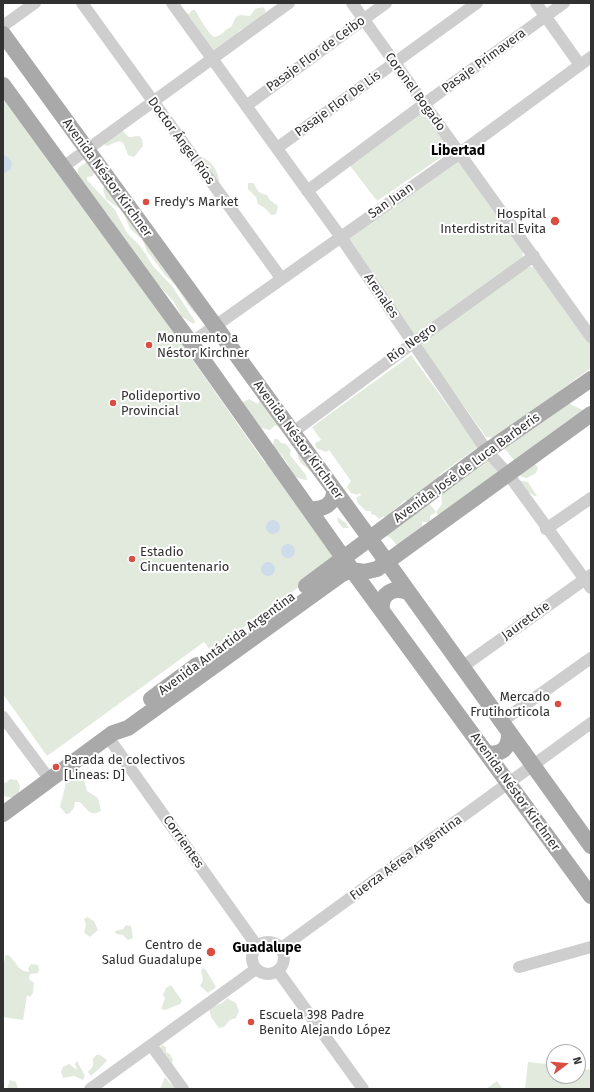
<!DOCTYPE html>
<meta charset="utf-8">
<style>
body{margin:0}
#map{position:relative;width:594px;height:1092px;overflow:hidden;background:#fff;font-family:"Fira Sans",sans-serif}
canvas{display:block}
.frame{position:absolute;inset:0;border:4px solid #313131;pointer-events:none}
.north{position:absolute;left:546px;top:1044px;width:40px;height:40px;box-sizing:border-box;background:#fff;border:1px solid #adadad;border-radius:50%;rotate:74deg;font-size:11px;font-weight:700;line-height:16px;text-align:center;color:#313131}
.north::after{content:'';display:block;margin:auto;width:14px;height:18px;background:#d94e42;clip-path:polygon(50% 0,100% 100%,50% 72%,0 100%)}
</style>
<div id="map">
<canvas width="594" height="1092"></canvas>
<div class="frame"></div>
<div class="north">N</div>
</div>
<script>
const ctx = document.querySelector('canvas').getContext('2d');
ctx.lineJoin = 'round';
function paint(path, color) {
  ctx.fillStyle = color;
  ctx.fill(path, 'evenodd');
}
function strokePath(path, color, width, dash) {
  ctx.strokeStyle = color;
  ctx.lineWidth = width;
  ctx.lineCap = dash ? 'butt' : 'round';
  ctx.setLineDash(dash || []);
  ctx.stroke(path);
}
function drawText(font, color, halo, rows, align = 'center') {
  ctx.font = font + ' "Fira Sans",sans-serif';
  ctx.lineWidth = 4;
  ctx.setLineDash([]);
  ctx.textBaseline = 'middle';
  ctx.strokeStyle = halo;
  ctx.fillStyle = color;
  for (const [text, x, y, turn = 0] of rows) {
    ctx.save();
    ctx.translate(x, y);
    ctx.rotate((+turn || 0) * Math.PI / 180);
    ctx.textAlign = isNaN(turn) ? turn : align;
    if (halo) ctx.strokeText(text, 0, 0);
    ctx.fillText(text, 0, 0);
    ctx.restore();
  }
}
const green = new Path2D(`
 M263,7L266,11C262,19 247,27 239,31L238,34L211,52L185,12L189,14L192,10H195C200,18 207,32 214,37C223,36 224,29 231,27L236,17L240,15L250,16L255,9Z
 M3,97L119,255L265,463L268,461L337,557L303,584L211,651L204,642L47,756L3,694Z
 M422,109L450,149V151L377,201L348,163Z
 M120,128L129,137L139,136L142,139L143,146L134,157L128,155C123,142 124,137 108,146L104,145Z
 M453,154L523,251L522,261L417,335H414L345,236Z
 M200,157C210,158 220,173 219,183Z
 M88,161L94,173L93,176L87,177V180L115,210L127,233L141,247L153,266L172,286L195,321L194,324L182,317L174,302L145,270L122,240L111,219L77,178L78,168Z
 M105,183L200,318L190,308L175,285L165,275L147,251L142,239L130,229L125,216L119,208L106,199L103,189Z
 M248,183H253C259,191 256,192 267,195L270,200L278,206L276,214L271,215L265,208L258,204L256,197L248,189Z
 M523,267H536L591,341V368L495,438L486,437L422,347V343Z
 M411,355L478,447L439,475L441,477L408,502L405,500L385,518L384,516L379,519L375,515L371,514V511H366L358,503L356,498L361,495L359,493L358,495L351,493L347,487L351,481L329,450L326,452L316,448L315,443L321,440L312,427Z
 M249,399L258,404L260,400L279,425L274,426L270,430L261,428L241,403Z
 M566,402L587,412L543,439L534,463L538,468L536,473L527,478L521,477L514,460L504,448Z
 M274,439H278L281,443L286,444L291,450L290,455L306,475L307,480C288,478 292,467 283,457C279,452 276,452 273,446Z
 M295,447L318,478L300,462Z
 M485,457L500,474L438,515L436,512L442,504L441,494Z
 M518,480L528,482L537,496H534L524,489Z
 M429,503L436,512L430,516V522H422L423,530L397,546L392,539L386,535Z
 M337,517L346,523L349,528H343L338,522Z
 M74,769L81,771L87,791L98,798L101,811C89,818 87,807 79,802H75L74,808L69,814H66L60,807L65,787L66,774Z
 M10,779L17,780L20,786L18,796L15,798L3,796V782L6,783Z
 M87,917L94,921L98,930L90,937L84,933L86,924L84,919Z
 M126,925L131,926L133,938L128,940L123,935L116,934L115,931L123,929Z
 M5,955H8C17,961 16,970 29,972L28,969L31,964L38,965L39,970L38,973L30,974L29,979L34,983L33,993L30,997L27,995L23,1020L3,1017V962L5,960Z
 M203,968L206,970L216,987L208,993L200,986L203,980L201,970Z
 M171,985L182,1001L180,1004L165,1010L161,1009L165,998L163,995L166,988Z
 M227,998L236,1003L239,1011L236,1018L230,1020L224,1027L219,1028L211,1017L209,1008L222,1003Z
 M162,1045L166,1047V1052L170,1054L173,1060L172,1063L178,1073L159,1049Z
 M96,1055H100L107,1060C104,1065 95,1072 91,1076L88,1072L93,1066V1059Z
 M77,1061L85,1076L83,1080L74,1076L63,1078L61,1072L63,1067L69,1064L77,1070L75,1064Z
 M528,1062L554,1065V1076H578V1068L591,1070V1089H525Z
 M165,1077L171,1084L176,1085L179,1089H160Z
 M10,1080L16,1082L18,1089H7Z
 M497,1081L503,1089H486Z`);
const water = new Path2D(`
 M3,155L8,157L12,162L11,169L5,173H3Z
 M266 527a7 7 0 1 1 14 0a7 7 0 1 1-14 0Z
 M281 551a7 7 0 1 1 14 0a7 7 0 1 1-14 0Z
 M261 569a7 7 0 1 1 14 0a7 7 0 1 1-14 0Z`);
const minor = new Path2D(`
 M82,3L281,278
 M172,3L340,236L487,451L508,474L591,588
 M352,3L591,337
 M536,3L580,65
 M3,26L35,3
 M246,106L386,3
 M277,148L477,3
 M63,167L289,3
 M307,191L424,104L564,3
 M191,343L460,153L591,57
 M292,433L413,343L534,256
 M546,529L591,498
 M462,667L591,575
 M3,717L50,780
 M501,722L591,658
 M108,737L257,946
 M252 958a16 16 0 1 1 32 0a16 16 0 1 1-32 0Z
 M280,949L591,723
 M519,967L591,947
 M278,971L363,1089
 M151,1045L183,1089
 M90,1089L256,969`);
const major = new Path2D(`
 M3,34L387,562L591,846
 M3,85L191,343L352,570L591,896
 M309,509C323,510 335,505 334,489
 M306,586L487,451L591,379
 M382,610C380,594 393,586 408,592
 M151,699L197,665
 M487,753C502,755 509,749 509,733
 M3,814L113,733L128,728L342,574L352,570L364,572L377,569L591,414`);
const markers = [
 [146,202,4,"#d94e42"],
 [555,221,5,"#d94e42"],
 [149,345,4,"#d94e42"],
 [113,403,4,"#d94e42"],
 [132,559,4,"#d94e42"],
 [558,704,4,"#d94e42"],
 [56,767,4,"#d94e42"],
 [211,952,5,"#d94e42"],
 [251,1022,4,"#d94e42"]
];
const streetNames = [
 ["Pasaje Flor de Ceibo",316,54,-36],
 ["Pasaje Primavera",484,61,-36],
 ["Coronel Bogado",415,92,54],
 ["Pasaje Flor De Lis",338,104,-36],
 ["Doctor Ángel Ríos",181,141,54],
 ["Avenida Néstor Kirchner",107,178,54],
 ["San Juan",391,201,-35],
 ["Arenales",381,296,56],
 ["Río Negro",412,343,-36],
 ["Avenida Néstor Kirchner",298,440,54],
 ["Avenida José de Luca Barberis",467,468,-36],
 ["Jauretche",526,621,-36],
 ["Avenida Antártida Argentina",227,644,-36],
 ["Avenida Néstor Kirchner",515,792,54],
 ["Corrientes",183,842,55],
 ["Fuerza Aérea Argentina",406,858,-36]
];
const poiNames = [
 ["Fredy's Market",154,202],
 ["Hospital",546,214,"right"],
 ["Interdistrital Evita",546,229,"right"],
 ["Monumento a",157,338],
 ["Néstor Kirchner",157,353],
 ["Polideportivo",121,396],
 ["Provincial",121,411],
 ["Estadio",140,552],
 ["Cincuentenario",140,567],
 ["Mercado",550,697,"right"],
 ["Frutihorticola",550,712,"right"],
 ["Parada de colectivos",64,760],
 ["[Lineas: D]",64,775],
 ["Centro de",202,945,"right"],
 ["Salud Guadalupe",202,960,"right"],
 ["Escuela 398 Padre",259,1015],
 ["Benito Alejando López",259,1030]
];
const neighbourhoodNames = [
 ["Libertad",458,151],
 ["Guadalupe",267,948]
];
paint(green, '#e2eade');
paint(water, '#cedbeb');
strokePath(minor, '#cecece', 12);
strokePath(major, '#a9a9a9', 16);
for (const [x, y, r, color] of markers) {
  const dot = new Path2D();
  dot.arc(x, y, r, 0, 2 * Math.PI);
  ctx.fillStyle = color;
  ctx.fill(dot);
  strokePath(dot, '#fff', 1.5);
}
drawText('13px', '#313131', '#fff', streetNames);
drawText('13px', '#313131', '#fff', poiNames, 'left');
drawText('bold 14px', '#000', '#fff', neighbourhoodNames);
</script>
